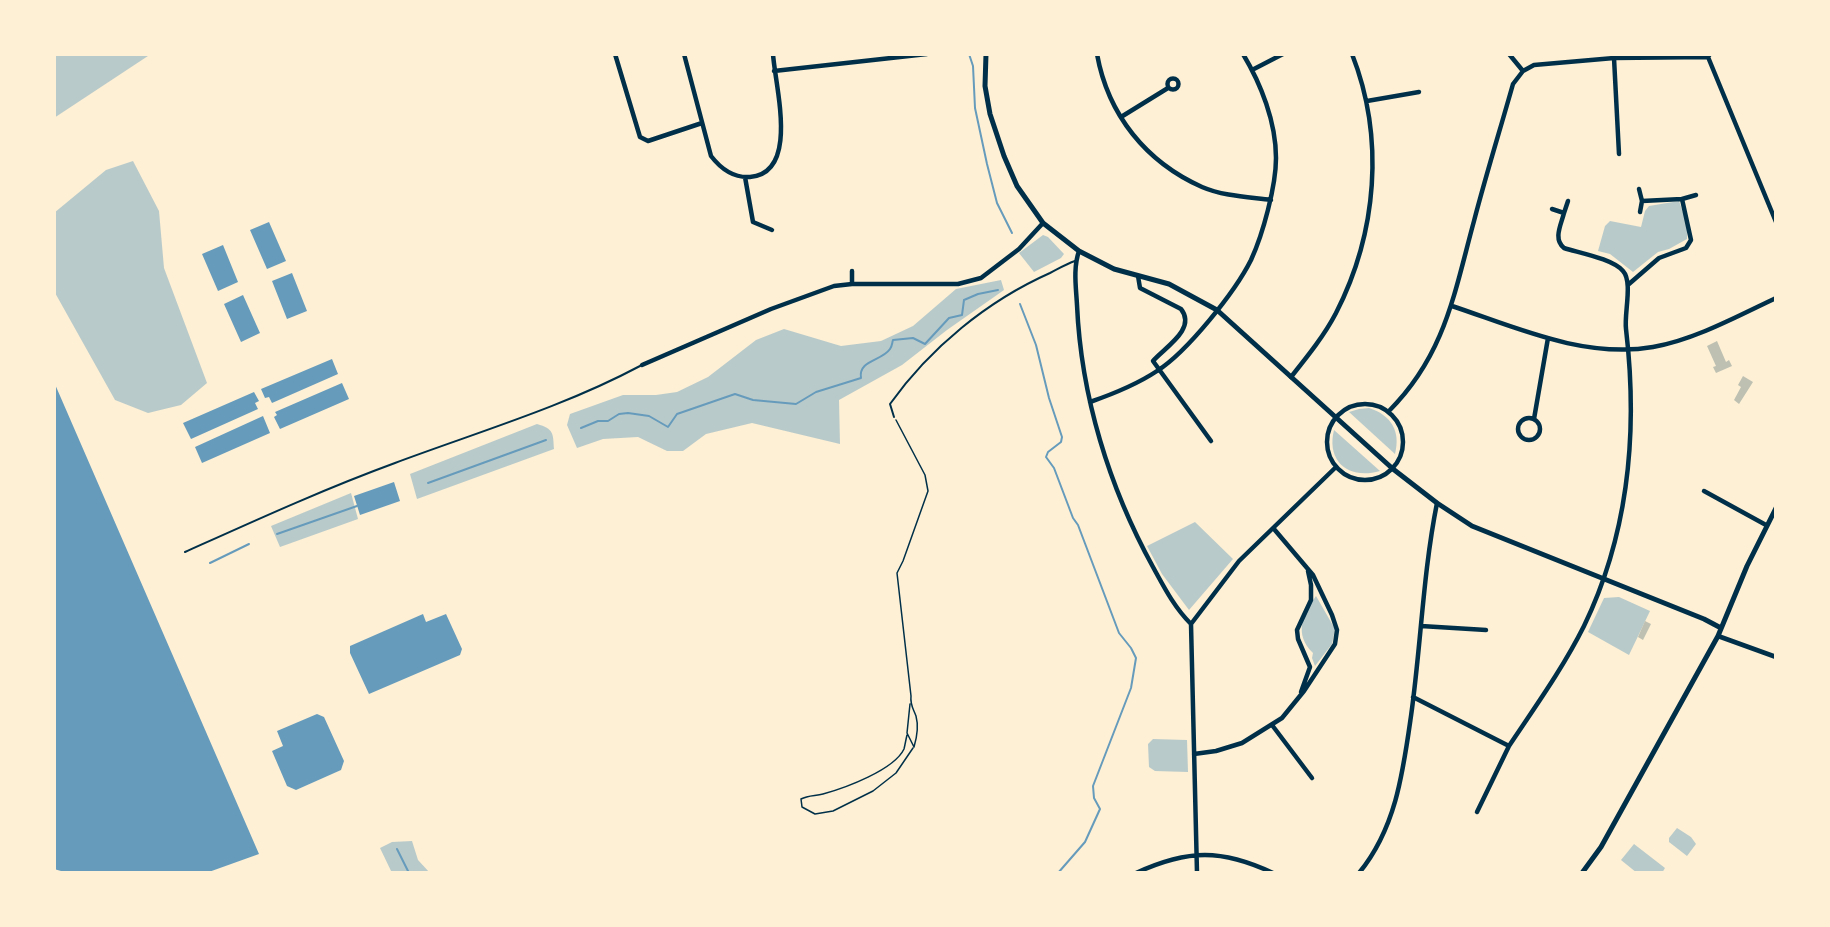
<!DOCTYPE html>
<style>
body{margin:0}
#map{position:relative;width:1830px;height:927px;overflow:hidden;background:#fdf0d5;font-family:Signika,sans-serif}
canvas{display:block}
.frame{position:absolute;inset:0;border:56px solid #fdf0d5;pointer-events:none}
</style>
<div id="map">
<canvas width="1830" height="927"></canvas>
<div class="frame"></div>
</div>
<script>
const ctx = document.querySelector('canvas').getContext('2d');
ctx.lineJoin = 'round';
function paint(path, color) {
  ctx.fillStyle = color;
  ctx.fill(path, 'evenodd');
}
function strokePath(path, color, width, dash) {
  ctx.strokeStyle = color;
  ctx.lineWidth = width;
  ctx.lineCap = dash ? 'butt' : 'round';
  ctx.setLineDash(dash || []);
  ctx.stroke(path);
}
const green = new Path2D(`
 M54,54H151L54,118Z
 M133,161L159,211L164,268L207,383L181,405L148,413L115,400L54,291V213L106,170Z
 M1679,201L1687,224V239L1669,249L1658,252L1633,272L1610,254L1598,251L1605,226L1610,221L1641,227L1645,211L1649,206Z
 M1043,235L1048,237L1064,254L1061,258L1034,272L1019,253Z
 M1001,280L1004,290L947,330L902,365L839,400L840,444L752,423L706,434L683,451H667L638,437L603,439L577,448L567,425L570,414L623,395H656L677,392L708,377L756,340L784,329L841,346L881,341L913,326L956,289Z
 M1369,408C1391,415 1401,431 1395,454L1349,412L1359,409Z
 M537,424C554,429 553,433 554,449L417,499L410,474Z
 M1334,430L1380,471C1349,480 1326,462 1334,430Z
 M351,493L358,519L280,547L271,526Z
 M1195,522L1233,559L1189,610L1162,574L1147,546Z
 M1316,596L1335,629L1332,644L1315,666L1312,658L1313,653C1294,634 1302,616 1316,596Z
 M1619,597L1650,611L1629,655L1588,632L1604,598Z
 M1153,739L1187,740L1188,772L1155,771L1149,767L1148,744Z
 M1677,828L1691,837L1696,844L1687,856L1669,842V838Z
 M412,841L418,860L430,873H392L380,848L392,842Z
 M1634,844L1665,868L1662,873H1637L1621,860Z`);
const water = new Path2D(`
 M269,222L286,261L267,269L250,230Z
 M223,245L238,282L218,291L202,254Z
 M292,273L307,311L287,319L272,281Z
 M243,295L260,333L241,342L224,304Z
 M332,359L338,374L272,403L269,397L265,398L261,389Z
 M54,382L259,854L206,873H68L54,869Z
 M342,383L349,399L280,429L274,417L277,415L275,412Z
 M254,392L259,401L255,403L258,409L191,439L183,423Z
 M263,416L270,433L202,463L195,447Z
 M394,482L400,501L360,515L354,496Z
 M423,614L426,622L446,614L462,649L460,655L369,694L350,653V646Z
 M317,714L324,717L344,761L341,770L296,790L287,786L272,751L283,746L277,731Z`);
const stream = new Path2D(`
 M969,54L973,66L975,108L987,164L997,203L1012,233
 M1020,304L1036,345L1049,398L1062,437L1061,442L1048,452L1046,457L1054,468L1073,518L1078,525L1119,633L1131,648L1136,658L1131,688L1093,786L1094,798L1100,809L1085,842L1058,873
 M581,428L598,421H608L619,414L628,413L649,416L668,427L677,414L735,394L753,400L796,404L816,392L861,378C858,360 882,361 890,349C892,347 892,343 893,340L913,338L925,344L949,318L962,315L964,300L978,294L998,290
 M428,483L546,440
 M277,534L357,506
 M210,563L249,544
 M397,849L409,873`);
const building = new Path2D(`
 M1717,341L1726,362L1729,360L1732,366L1716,373L1713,367L1716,366L1707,346Z
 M1743,376L1753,382L1739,404L1734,400L1741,387L1738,385Z
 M1645,621L1651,624L1643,640L1638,637Z`);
const path = new Path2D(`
 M896,420L925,475L928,491L903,561L897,573L911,696C910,705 913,708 916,716C919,727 917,737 914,747L907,733L910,704
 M907,735C906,739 905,745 904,749C894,770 845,788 823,794C815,796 808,795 801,799L802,807L815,814L833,811L873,791L896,773L913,748`);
const service = new Path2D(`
 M894,417L890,404C930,348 987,301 1050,273C1058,269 1066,264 1075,261
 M185,552C254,521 324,489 395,463C478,432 563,407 640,366`);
const minor = new Path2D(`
 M615,54L640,137L648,141L702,123
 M684,54L711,156C721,169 733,178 750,177C800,173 775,86 773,54
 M1097,54C1108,115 1146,162 1202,187C1223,196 1248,197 1271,200
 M1710,54L1708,57L1776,222
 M1614,58L1619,154
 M1252,70L1283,54
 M774,71L927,54
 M1523,71L1534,65L1614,58L1708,57
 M1167.5 84a5.5 5.5 0 1 1 11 0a5.5 5.5 0 1 1-11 0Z
 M1367,101L1419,92
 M1121,117L1168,88
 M745,177L753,222L772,230
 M1639,189L1642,201
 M1682,199L1696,195
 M1564,213L1568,201
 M1079,251C1073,268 1076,287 1077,305C1081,396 1109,487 1153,567C1164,587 1174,607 1191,624L1197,873
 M1138,276L1140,288L1181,309C1197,329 1164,348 1153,361L1211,441
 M852,284V271
 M1629,284L1659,258L1686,248L1691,240L1682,199L1642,201L1640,212
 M1452,306C1515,327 1584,359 1653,347C1694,340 1738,316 1776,298
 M642,365L771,309L834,286L852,284H958L981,278L1019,249L1043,223
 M1291,377C1307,357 1324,336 1336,313C1377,233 1385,138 1352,54
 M1090,402C1113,394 1136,385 1157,371C1187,352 1235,292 1251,260C1263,234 1276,186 1276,158C1276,122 1261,84 1243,54
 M1327 442a38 38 0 1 1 76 0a38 38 0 1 1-76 0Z
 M1389,411C1445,355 1454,294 1474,221C1486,175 1500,130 1513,84L1523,71L1509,54
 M1518 429a11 11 0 1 1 22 0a11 11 0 1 1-22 0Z
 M1534,419L1548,338
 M1704,491L1766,525
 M1191,624L1239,561L1336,467
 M1421,626L1486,630
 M1301,692L1310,667L1298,639L1297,630L1311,600V585L1308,571
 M1413,697L1509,746C1535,707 1563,668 1584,626C1629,533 1638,431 1626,329C1624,313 1633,282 1623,271C1613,259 1580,253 1564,248C1553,239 1561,225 1564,213L1552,209
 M1272,725L1312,778
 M1194,754L1216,751L1242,743L1282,718L1304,691L1335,644L1337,630L1332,615L1313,575L1274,529
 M1477,812L1509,746
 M1136,873C1188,849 1222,849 1273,873
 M1359,873C1396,828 1403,772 1411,716C1421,645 1423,573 1437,503`);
const tertiary = new Path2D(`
 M986,54L985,86L990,114L1004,156L1017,186L1043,223L1079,251L1114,269L1169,284L1217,310L1393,469L1437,503L1472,526L1704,619L1721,628
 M1718,636L1776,657
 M1582,873L1601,847L1718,636L1747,566L1776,508`);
paint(green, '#b9caca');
paint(water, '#669bbc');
strokePath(stream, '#669bbc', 2);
paint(building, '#bec0b2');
strokePath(path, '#003049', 1.5);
strokePath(service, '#003049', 2);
strokePath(minor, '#003049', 4.5);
strokePath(tertiary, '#003049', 5);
</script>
